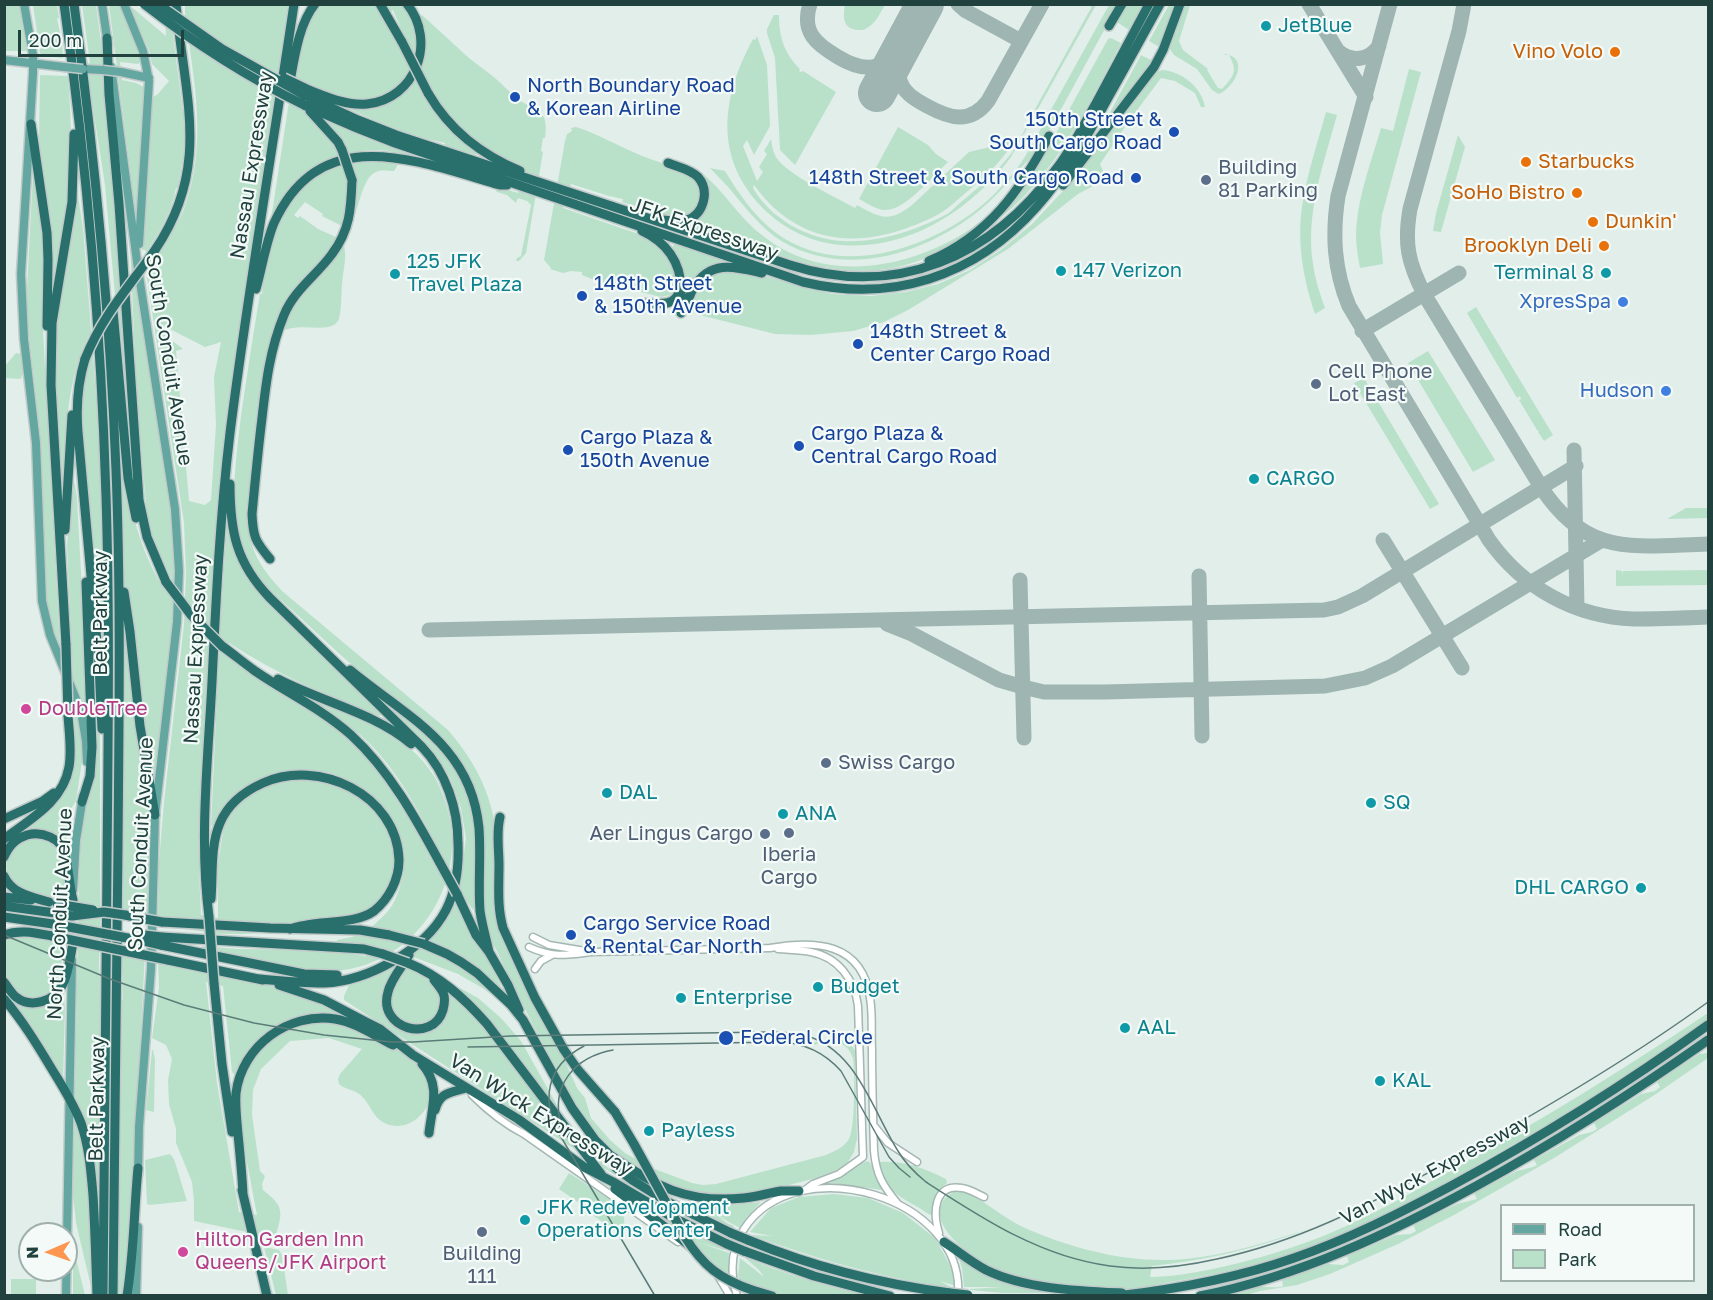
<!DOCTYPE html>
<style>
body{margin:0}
#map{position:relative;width:1713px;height:1300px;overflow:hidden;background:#e2eeea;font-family:"Golos Text",sans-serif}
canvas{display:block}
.frame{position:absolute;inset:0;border:6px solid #20413d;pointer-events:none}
.legend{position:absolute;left:1500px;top:1204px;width:195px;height:78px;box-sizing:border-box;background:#f3faf7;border:2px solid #9fb0ad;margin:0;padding:8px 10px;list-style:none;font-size:18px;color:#20413d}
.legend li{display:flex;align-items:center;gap:12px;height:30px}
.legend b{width:30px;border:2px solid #9fb0ad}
.north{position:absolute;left:18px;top:1222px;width:60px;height:60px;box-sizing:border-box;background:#f3faf7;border:2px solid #9fb0ad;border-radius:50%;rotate:268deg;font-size:16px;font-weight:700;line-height:24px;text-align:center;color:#20413d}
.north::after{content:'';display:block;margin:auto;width:21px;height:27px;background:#fe9650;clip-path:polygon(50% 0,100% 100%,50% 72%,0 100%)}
.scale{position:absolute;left:18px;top:30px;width:166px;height:27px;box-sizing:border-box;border:3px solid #20413d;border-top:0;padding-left:8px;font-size:18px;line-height:21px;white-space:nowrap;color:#20413d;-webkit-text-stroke:4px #f3faf7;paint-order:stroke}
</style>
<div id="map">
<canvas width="1713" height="1300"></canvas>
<div class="frame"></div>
<ul class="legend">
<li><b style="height:8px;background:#63a7a0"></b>Road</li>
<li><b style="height:16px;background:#b9e1ca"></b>Park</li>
</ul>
<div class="north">N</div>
<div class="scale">200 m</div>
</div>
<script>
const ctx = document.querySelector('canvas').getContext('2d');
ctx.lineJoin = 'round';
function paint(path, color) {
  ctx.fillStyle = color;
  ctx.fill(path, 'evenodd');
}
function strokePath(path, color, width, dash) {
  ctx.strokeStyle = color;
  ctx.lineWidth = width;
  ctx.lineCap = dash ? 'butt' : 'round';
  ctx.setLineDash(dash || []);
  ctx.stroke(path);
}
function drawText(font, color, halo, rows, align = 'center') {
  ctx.font = font + ' "Golos Text",sans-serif';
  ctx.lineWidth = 4.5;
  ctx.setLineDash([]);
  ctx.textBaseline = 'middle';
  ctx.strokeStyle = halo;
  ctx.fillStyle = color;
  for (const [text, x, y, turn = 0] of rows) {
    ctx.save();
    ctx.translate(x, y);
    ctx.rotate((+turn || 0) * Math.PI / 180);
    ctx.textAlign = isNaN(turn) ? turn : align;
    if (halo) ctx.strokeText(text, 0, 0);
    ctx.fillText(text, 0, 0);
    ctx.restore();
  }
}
const green = new Path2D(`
 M4,5H19L27,51H5Z
 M33,5H57L59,18L57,19L62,41L63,58L44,56L40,53Z
 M82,5H96L108,95L114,171L128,394H124L105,185L87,70V64L90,63Z
 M109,5H121C128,21 142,45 141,62L138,64L120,62L122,80L136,83L146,88L138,216H136Z
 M129,5L166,36L164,5H170L174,44L185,126L184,152L178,188H176C172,211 159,233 146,252L145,250H142L152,98L158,94L169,81L152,64L149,50Z
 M185,5H291L215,555L200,820L199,872L201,915L218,918V863L224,827L230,813L255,791L283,781L306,779L332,782L352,791L373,807L389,828L396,855L394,881L367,918L350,928L243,934H219L165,926L158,922L159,861L164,802L184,624L186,573L184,523L146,272L148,271V267C160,249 176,230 184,209C208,144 194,81 185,15ZM156,322L205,347L221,342L214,377L216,425L211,500L205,505L189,501L176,351L183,349L157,329Z
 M322,5H402C418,24 422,48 411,71C407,78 400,84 395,90L393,89C370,111 336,96 311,86L303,110L349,130L425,159C411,156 395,151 380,150C348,149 313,161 293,186C286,194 281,204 275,213H272L288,108L294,77L310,19ZM393,10L409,47L405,57L383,15Z
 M845,5V4L885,5C880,13 876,23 867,28C865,30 861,30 858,30C842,29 843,16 845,5Z
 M1091,5H1096L1011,157C972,209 909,251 841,245C814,243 788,231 768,213C713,162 720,100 753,39L755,40L757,36L767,65L770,126L754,155L747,140L743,146L757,181L763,172L759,167L767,154L764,151L771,139C772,145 773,152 776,157C787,175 836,197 855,208L857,205C880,218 889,223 912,205L969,152L1002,144L1016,136C1007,157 987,175 969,190C962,196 955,202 948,208C936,217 921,223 907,228C847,250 792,238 754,185L753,188C771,219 807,239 843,241C879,243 917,230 947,214C952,211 956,206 961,202C978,188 996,173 1010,155C1020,143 1026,125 1034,111C1053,77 1072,42 1091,8Z
 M1109,5H1118C1102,34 1086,63 1070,93C1060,111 1050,131 1038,148C1032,157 1024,164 1017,172C1002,189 987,206 968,219C914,257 843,276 783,242C760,228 746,208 729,188C723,181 716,175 710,168L725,171C741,197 758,222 785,239C842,273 914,252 965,218C984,206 1001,188 1015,171C1030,152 1040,129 1052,108C1071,74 1090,39 1109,5Z
 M1127,5H1143L1129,30L1117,22Z
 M1169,5H1176L1161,48L1149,41Z
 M1183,5H1190L1179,41L1183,50L1208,69L1207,70L1218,88L1222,89C1234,76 1238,71 1229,55H1224L1225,54C1250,58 1235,87 1219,94L1212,90L1197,69L1174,55L1169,48V41Z
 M422,15L469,58L495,78L511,93V95C531,111 550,104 545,138H543L541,151L543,152L526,253L519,261H516L517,258L521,256L531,205L527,201L518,198L516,203L507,195L497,192L495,189V186L518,193L525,168C472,144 453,127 425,77L454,133L459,140L461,139L477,152L476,155L445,146V143C409,136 373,121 340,104L365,107L414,78L420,18Z
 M774,15H779C779,37 784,53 800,69L799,71L801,72L803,71L836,92L795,165L780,150L775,58L767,33V29Z
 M1111,38L1121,43C1082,117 1049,189 976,236L1048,148L1108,39Z
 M1141,55L1153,61L1105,126L1103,125Z
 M1409,69L1421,72L1382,215L1380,233L1383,264L1360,268C1358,257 1356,246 1356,235C1357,199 1371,162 1381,128L1393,131Z
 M1162,70C1181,71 1202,87 1205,107H1201L1195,93L1175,81L1161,78L1129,121L1100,164L1106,178L1102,179L1097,173L1091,177L1095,185L1078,194L1008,249L908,310L884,322L853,331L811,335L775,334L696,314L691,309L690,302L695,292L706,277L718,270L757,274L832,294L871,296L906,292L938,284L970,270L1002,249L1032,224L1062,192L1154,73Z
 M40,75L68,76C71,118 73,159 69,201C67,232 58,264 53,296H52L49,220L39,139Z
 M1326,112L1337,115C1324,163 1305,213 1313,264C1315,279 1320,294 1325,308L1315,314C1303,278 1296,239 1303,201C1308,171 1318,141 1326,112Z
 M576,127C598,134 618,146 640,155C651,160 684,169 692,175C698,181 701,188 701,196C698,234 643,208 622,202L623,199L609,196L571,184L563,208L650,238L671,259L678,281L676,289L670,295L661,297L599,282L582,275V272L571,271L563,273L550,269L551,268L544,260L565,141L567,134L572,131L571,128Z
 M898,127L928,145L936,154L948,162C934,175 905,211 885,210C876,210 867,203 859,199Z
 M1458,135L1465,147L1441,232L1433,231L1436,213Z
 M359,157L400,161L394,171C388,171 380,169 374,173C364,178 358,207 354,218L350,223L340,225L322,216L323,214L305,202L294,215L298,218L300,216L318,229L336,237L343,242C348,256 343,270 342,284C341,293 342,314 338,321C327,337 291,316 273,339C269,345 267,354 265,361L247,513C249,550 258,564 282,591L448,730C482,770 497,806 498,860C498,875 496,901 499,915C502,932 521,945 523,964L561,1052L577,1088L585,1098L591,1118L610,1140L625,1153L652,1168L692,1183L703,1185L716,1184L826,1155C835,1151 843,1148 849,1139C855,1129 855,1072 853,1059C852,1055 849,1049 846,1047C836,1039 825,1042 814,1045L813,1043C827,1039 847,1034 855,1051L857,1139L854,1152L848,1162L839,1169L816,1178L766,1191L716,1198L660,1183L619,1157L600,1139L584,1119L533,1025L486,929L484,917C482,887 479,857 477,827C476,814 478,798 473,786C455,738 412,713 374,683C345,660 319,635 292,610C273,593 252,575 243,551C228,508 236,460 241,416C247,375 253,335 260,294H262L264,275L268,267L267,266L279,221L285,209L310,178Z
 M33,172L42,225L43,260L42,311L60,649L51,623L46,596L41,440L26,309Z
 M702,173C725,192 739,218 763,236C824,284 907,270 969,230C981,221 993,211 1004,201C993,216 982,223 967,234C923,267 878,277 824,267C800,263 776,254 753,246C730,238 706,232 683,223L701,214Z
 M78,196L83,228C95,381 109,534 103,687L80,427L81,397L91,357L89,335C66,381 66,433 63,484H61L55,384V306Z
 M675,243L733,264L709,268L684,301C685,282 685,264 672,248Z
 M130,245L171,516L175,580L170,652L151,803L148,920L122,914L124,607L119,430H121C128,489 131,533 162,586L172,580L152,537L147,516L137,400Z
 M1476,307L1553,435L1544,441L1538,432L1539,431L1537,430L1519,400L1521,399L1520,396L1517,398L1467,313Z
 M1428,351L1495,460L1473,472L1408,363Z
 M16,353L22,354L24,375H22L21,379L5,378V366Z
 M1364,378L1439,504L1430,509L1354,383Z
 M72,477L75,485L77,498L89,722H86L82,699L73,679L67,545Z
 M1686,508H1708V518L1667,519Z
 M227,522L233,546L249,580L269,605L307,639L382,714L380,716C327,696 277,674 229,643L222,652C255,676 291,693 324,716C380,756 411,818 444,877L448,868C425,824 404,778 368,742C352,726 331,714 312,701L314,698C360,718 406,732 434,776C439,784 442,793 445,801C472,879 418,964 336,971C297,975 240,957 201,948L202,946L238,949L329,950L365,956L375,948L337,942V940L352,937L363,932L364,933C375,924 389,913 395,900C401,886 407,866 404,851C396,810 362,778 321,771C308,769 292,771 280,774C260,778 239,789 226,805C221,811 217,818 214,824L212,826L211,825L220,631Z
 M1616,570L1622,571V575L1623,571L1708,570V585L1616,586Z
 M91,641H95L100,726V927L99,965L101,991L99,1295H93L76,1223L73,1195L79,878L82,829L95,756Z
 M382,698L441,745L458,772L470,798L476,823V899L473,910L459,890L455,899L494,971L512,1011L484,989L458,974L411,956L401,965L451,983L478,998L502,1019L521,1041L562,1114L586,1145L615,1175L509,1107L344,1000V996L350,983L382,972L407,957L458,889L462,871L466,838L461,808L450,777L438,760L439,758L380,699Z
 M74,714H78L82,738L83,754L76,801L71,809L66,847C50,822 22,825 5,847V842C32,820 72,799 75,761C76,746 74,729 74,714Z
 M31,837L53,841L60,851L63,864H61L64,876V903L27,892L16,886L11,877L8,878C2,855 12,846 31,837Z
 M23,935L63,936L61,974L54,987L57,991C40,1005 15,999 6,979C2,971 5,951 4,941Z
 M122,948L145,952L129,1262L124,1295L118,1296L121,1000H123Z
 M158,955C224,966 290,985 348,1019C322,1014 299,1015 275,1029C271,1031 266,1033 263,1036C251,1048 245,1063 235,1075L232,1072L223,986L206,982L217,1083L239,1212L257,1215C253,1196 250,1176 246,1157C243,1139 238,1121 238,1103C238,1074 257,1046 282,1033C292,1027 303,1021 316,1021C330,1021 343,1024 356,1029C374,1035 419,1059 428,1075C440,1099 417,1132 390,1125C372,1121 371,1102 359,1094C352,1089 344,1089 339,1084L338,1079L340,1074L362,1049L329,1038L290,1041L261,1069L253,1090L252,1115L260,1171L265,1176L262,1184L263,1190C282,1205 284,1210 276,1234L271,1237L194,1221V1201L192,1182L176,1143V1129L169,1104L168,1080L172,1059L166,1045L152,1038L159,988Z
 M4,991L8,996L20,1006H40L50,1004L64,996L65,1010L63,1078L32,1028L5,994Z
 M1708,1013V1019C1672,1045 1635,1071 1596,1095C1562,1117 1526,1137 1491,1157C1448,1182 1405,1207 1359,1227C1297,1255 1231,1273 1164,1283C1153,1285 1140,1288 1129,1289C1087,1292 1043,1285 1004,1272C982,1265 931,1232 941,1205C945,1195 952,1192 962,1190C984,1200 1003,1218 1025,1228C1075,1250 1131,1264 1186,1259C1227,1255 1267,1242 1306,1230C1253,1249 1208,1260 1152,1266L1150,1277C1171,1277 1192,1273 1213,1269C1254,1260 1296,1248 1335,1231C1374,1214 1411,1193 1448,1172C1537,1123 1624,1069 1708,1013Z
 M152,1050H153L155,1059L154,1112L146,1110Z
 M1708,1053V1058L1656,1094L1554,1158L1454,1215L1398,1244L1330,1274L1297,1285L1260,1291L1246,1295L1224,1296C1230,1294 1237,1294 1244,1292C1249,1291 1253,1288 1258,1287C1267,1286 1275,1289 1283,1286L1282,1280L1328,1264L1343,1265L1349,1262L1347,1256L1396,1235L1411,1234L1416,1231L1413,1225L1457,1204L1477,1199L1474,1193L1517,1171L1533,1167L1537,1165L1534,1160L1579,1135L1592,1132L1597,1129L1594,1123L1641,1094L1655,1091L1660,1087L1657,1082L1699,1054Z
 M170,1154L174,1159L187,1201L150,1205L147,1204L145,1160Z
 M868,1161C874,1165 878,1182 882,1190L826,1182L843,1175L858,1164Z
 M879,1162C902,1160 925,1168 946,1179L947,1183C936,1191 932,1203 933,1216C927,1214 922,1209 916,1206C893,1193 886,1189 879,1162Z
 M569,1173C579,1180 617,1202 621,1210C626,1218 625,1227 620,1234L591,1214L589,1215L583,1211L585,1207L559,1189Z
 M834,1194L868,1198L903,1213L935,1238L951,1267L956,1286L940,1281L951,1287C928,1286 906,1280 883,1275C838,1265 795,1251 751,1235L772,1236L750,1232L771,1208L799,1197Z
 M689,1202L711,1205H730L761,1202L746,1218L740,1228L727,1221L710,1209L727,1223L734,1226L733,1228L687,1205Z
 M664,1219L725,1248L724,1250L698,1242L729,1253L728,1274L730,1288L715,1267L702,1252Z
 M264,1247L279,1250L282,1255L288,1295H276Z
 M958,1255L1019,1285L1045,1291V1293H1003L970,1290V1289L1002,1287H964L962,1268Z
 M73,1256L77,1263L85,1295H73Z
 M743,1256C782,1274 823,1285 865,1295H744L738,1275L740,1258L764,1277L759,1270Z
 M11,1279H36V1294L59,1295H11Z`);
const taxiway = new Path2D(`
 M810,4C801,32 816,44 838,57C861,71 882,73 900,49
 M958,4L966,11L1021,41
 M1309,4L1366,97
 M1390,4L1338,196C1332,235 1334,270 1349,306L1489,540C1523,588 1575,617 1634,619C1659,619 1684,618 1708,617
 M1464,4L1459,31L1410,209C1404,244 1408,262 1424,294L1541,487C1587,558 1634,546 1708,544
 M905,41C900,53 895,64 899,77C902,92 914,99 927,106C949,118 970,125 988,101L1042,4
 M1338,51C1352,63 1369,60 1379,46
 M1362,331L1459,273
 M1574,450L1577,608
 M1383,540L1462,668
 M1199,576L1202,736
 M1020,580L1024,738
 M887,624L912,634L999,680L1023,687L1044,692H1105L1325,686L1365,678L1392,666L1602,540
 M429,630L1324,610L1338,607L1362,596L1576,466`);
const runway = new Path2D(`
 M877,93L925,4`);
const minor = new Path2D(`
 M533,937L549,945L585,951
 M529,947C553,958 567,955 591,952L770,948C815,940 862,942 870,998C873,1015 871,1032 872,1049C872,1083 873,1117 874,1151C876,1175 883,1186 898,1204
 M778,949C789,950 800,950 811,952C838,957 855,980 858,1006L863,1157L839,1174L813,1184L805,1190
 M535,969L541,961L552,955
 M472,1095C488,1111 504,1124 524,1134L678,1242
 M875,1127L888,1143L917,1162
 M939,1233C933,1214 933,1183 962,1188C970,1189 977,1194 984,1197
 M718,1276L730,1296
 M737,1296C730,1273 731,1249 744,1229C796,1148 965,1196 958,1295`);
const major = new Path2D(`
 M24,4L33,55V73L21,274L24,339L36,443L42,601L50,635L81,711L86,741L87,762
 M102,4L108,45
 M124,4L143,51L149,81L139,244
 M4,60L64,67
 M111,67L138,269L175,509L179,571L177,622L155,815L151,969L139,1127L138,1175
 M83,69L103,70
 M121,72L149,78
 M73,890L76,840L83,796
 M66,1296L72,960
 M136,1296L138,1227`);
const highway = new Path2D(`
 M64,4C87,167 101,332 106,496C110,620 108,743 107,867C106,1010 105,1153 103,1296
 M74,4C95,159 110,314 116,470C121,596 119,721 118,847C116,997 115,1146 113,1296
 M380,4L402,42
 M1109,26L1122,4
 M107,38L109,94L119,204L139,500L147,537L166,582
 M289,87C294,61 298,25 315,4
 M309,90C327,97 347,106 367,104C416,99 437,41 407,4
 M428,93C450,131 481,154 520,171
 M306,96L358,120L396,135L790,265C897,299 992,257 1057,168C1072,148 1083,126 1095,105C1113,72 1131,38 1149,4
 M304,105L357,128L395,143L803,282C845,292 888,292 929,279C1020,250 1066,176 1109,96C1126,66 1143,35 1160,4
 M310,111L338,142L342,150
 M31,124L47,233L48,260L47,326
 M1063,185L1154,67L1163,50L1180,4
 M663,220C671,221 679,222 687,220C704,214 710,191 698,177C690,169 678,167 668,163
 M642,231C666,242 681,262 681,289C682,297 678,305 681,313
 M155,250C212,166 184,96 176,4
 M929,261C989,235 1020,191 1049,136
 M256,289C262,268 266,242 274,223C321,120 417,161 500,185H507
 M647,303C662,304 675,306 680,290
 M113,311L128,478L136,518
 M681,313C687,305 689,296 694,287C711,259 736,267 762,273
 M85,359C78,382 76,408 78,432L99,664L102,729
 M230,484C230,531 236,563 270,598L422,747C446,772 458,809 458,843C459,866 456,890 446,910C425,950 368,981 324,983C303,983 281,981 260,979
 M65,530L72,415
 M270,559C255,541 253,537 252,514C255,482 258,450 262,418C266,382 270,349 284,315C294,290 317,275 332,254C350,230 351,209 352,180
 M124,592L130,632L140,726L155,815
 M66,645L51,385L52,323L72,202L74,134
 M222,646C233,654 244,663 255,671C287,693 322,709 351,735C390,771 415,817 440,863
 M350,670C407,717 471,745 479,828C481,856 478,884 480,911C482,925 486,938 489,952
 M278,679C320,701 377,714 411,744
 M82,802L90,776L92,747L86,582
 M500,817C496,833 499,849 499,865C499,886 497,907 503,928L535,998L564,1050L578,1070L615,1112
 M4,819L43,801L54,793
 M4,839C30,819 63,802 69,767C72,750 69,732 68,715
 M4,857C9,846 15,839 27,835C42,831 61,838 65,854C69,869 69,885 73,900
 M4,876C12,894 32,897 49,902
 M457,894L476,935L489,952L508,985L519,1010
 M4,897L31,900
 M211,899C213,875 210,846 220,823C228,804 245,791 263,783C318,758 397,794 399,860C399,879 389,899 374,911C353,926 315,919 290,929
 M4,906L55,913
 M125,915L145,919
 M4,917L53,924
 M209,917C199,839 208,760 212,682C216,599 220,516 230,433C248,290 273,147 294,4
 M162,922L270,928L360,930L389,935
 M4,935C20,929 36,933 52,936
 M122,937L144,941
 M162,937L364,949L383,954
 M424,944L447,954L461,962L477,973L511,1005L523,1020L572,1108L595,1140L609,1154L616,1168L632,1180L666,1201L731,1233
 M161,945L304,974L337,975
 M409,955C402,967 391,979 388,992C377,1029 433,1044 443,1010C447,995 443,991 434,980
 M168,960L263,980
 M408,963C440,976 464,998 487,1024L601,1174
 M4,982C8,987 11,993 16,997C31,1009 54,1001 62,986C69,973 70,957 73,943
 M214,983L222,1064L232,1132
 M279,985L324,1000L366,1022L380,1029L413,1055L518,1119L584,1167L613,1182L674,1218L727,1244
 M4,999C23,1021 38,1046 53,1071C63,1087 74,1105 81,1123C89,1146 91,1171 93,1195C95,1229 96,1262 97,1296
 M422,1064C441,1085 432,1107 429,1133
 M435,1110C440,1092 450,1093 466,1088
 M610,1155C655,1186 687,1204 744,1198C756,1197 768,1193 781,1191C787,1191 793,1191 799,1191
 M615,1189L690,1246
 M242,1190L267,1296
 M243,1194C242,1174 240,1154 238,1134C237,1121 235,1107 236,1093C242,1046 288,1012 335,1019C355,1022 375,1036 393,1045
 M748,1240C813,1267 881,1284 950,1293
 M944,1242C958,1251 971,1262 986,1270C1025,1289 1079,1291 1122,1293
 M744,1251L814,1276L890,1296
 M752,1290L772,1296
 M127,1296C134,1253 134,1210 138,1168
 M1117,1296C1178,1289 1237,1278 1294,1258C1349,1239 1400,1213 1451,1186C1540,1138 1626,1084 1708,1025
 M1200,1296C1300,1276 1389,1234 1478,1185C1558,1141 1634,1092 1708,1040`);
const tram = new Path2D(`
 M4,935L110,979L184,1005L254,1023L324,1035L392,1042H413L510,1036L767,1032C780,1032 792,1032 804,1035C857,1049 872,1110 898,1151C905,1163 915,1173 926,1182C983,1219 1041,1257 1110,1266C1146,1271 1182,1267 1217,1259C1306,1240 1375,1201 1454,1159C1541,1111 1628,1060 1708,1002
 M584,1046C546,1066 540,1101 561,1137L655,1296
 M468,1047L780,1042C805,1043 824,1052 841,1071L889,1157L899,1168L910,1177
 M561,1125C550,1085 575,1057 613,1050`);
const majorBridge = new Path2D(`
 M64,67L83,69
 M103,70L121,72`);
const highwayBridge = new Path2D(`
 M144,4C194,43 247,77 304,105
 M158,4L222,49L306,96
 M402,42L428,93
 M284,78L309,90
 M342,150L352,180
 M85,359C102,316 129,287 155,250
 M166,582L191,615L222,646
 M66,645L68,715
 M440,863L457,894
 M57,904L93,910
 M55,913L72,916L104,912L125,915
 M209,917L214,983
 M145,919L162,922
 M53,924L122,937
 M144,935L162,937
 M389,935L424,944
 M52,936L168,960
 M144,941L161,945
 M383,954L408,963
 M615,1112L634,1144L685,1237C703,1266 720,1279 752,1290
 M731,1233L748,1240
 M727,1244L744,1251
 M950,1293L968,1295`);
const markers = [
 [1266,26,6,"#0f9aa8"],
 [1615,52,6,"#e8710a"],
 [515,97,6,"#1a4fb4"],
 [1174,132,6,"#1a4fb4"],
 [1526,162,6,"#e8710a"],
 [1136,178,6,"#1a4fb4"],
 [1206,180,6,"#5c6f8a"],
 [1577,193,6,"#e8710a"],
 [1593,222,6,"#e8710a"],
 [1604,246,6,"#e8710a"],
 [1061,271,6,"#0f9aa8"],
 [1606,273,6,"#0f9aa8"],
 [395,274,6,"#0f9aa8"],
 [582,296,6,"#1a4fb4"],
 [1623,302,6,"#3f7fe0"],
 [858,344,6,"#1a4fb4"],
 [1316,384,6,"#5c6f8a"],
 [1666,391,6,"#3f7fe0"],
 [799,446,6,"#1a4fb4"],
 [568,450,6,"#1a4fb4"],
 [1254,479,6,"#0f9aa8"],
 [26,709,6,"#d1479c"],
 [826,763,6,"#5c6f8a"],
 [607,793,6,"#0f9aa8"],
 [1371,803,6,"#0f9aa8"],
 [783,814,6,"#0f9aa8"],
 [789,833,6,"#5c6f8a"],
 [765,834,6,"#5c6f8a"],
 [1641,888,6,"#0f9aa8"],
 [571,935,6,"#1a4fb4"],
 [818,987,6,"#0f9aa8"],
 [681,998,6,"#0f9aa8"],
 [1125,1028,6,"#0f9aa8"],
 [726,1038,8,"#1a4fb4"],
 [1380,1081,6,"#0f9aa8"],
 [649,1131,6,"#0f9aa8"],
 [525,1220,6,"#0f9aa8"],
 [482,1232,6,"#5c6f8a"],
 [183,1252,6,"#d1479c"]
];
const cultureNames = [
 ["JetBlue",1278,26],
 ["125 JFK",407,262],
 ["Travel Plaza",407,285],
 ["147 Verizon",1073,271],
 ["Terminal 8",1594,273,"right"],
 ["CARGO",1266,479],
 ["DAL",619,793],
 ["SQ",1383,803],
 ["ANA",795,814],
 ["DHL CARGO",1629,888,"right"],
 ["Budget",830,987],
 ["Enterprise",693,998],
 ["AAL",1137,1028],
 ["KAL",1392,1081],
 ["Payless",661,1131],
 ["JFK Redevelopment",537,1208],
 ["Operations Center",537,1231]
];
const foodNames = [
 ["Vino Volo",1603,52],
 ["Starbucks",1538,162,"left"],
 ["SoHo Bistro",1565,193],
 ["Dunkin'",1605,222,"left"],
 ["Brooklyn Deli",1592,246]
];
const transitNames = [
 ["North Boundary Road",527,86],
 ["& Korean Airline",527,109],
 ["150th Street &",1162,120,"right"],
 ["South Cargo Road",1162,143,"right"],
 ["148th Street & South Cargo Road",1124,178,"right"],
 ["148th Street",594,284],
 ["& 150th Avenue",594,307],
 ["148th Street &",870,332],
 ["Center Cargo Road",870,355],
 ["Cargo Plaza &",811,434],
 ["Central Cargo Road",811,457],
 ["Cargo Plaza &",580,438],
 ["150th Avenue",580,461],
 ["Cargo Service Road",583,924],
 ["& Rental Car North",583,947],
 ["Federal Circle",740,1038]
];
const streetNames = [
 ["Nassau Expressway",252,165,-81],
 ["JFK Expressway",704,229,19],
 ["South Conduit Avenue",169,360,81],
 ["Belt Parkway",101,613,-90],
 ["Nassau Expressway",196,649,-87],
 ["South Conduit Avenue",141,844,-87],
 ["North Conduit Avenue",60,914,-87],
 ["Belt Parkway",97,1099,-89],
 ["Van Wyck Expressway",541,1115,32],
 ["Van Wyck Expressway",1435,1170,-28]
];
const serviceNames = [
 ["Building",1218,168],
 ["81 Parking",1218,191],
 ["Cell Phone",1328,372],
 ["Lot East",1328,395],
 ["Swiss Cargo",838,763],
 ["Aer Lingus Cargo",753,834,"right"],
 ["Iberia",789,855,"center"],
 ["Cargo",789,878,"center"],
 ["Building",482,1254,"center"],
 ["111",482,1277,"center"]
];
const shopNames = [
 ["XpresSpa",1611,302],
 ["Hudson",1654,391]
];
const hotelNames = [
 ["DoubleTree",38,709],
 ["Hilton Garden Inn",195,1240],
 ["Queens/JFK Airport",195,1263]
];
paint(green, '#b9e1ca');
strokePath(taxiway, '#9eb5b1', 15);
strokePath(runway, '#9eb5b1', 38);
strokePath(minor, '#a4b7b3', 9);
strokePath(major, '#c1cac9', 11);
strokePath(highway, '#c1cac9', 12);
strokePath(minor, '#fff', 6);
strokePath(major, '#63a7a0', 8);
strokePath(highway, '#29706c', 9);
strokePath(tram, '#5b7c78', 1.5);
strokePath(majorBridge, '#c1cac9', 11, []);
strokePath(highwayBridge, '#c1cac9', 12, []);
strokePath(majorBridge, '#63a7a0', 8);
strokePath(highwayBridge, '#29706c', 9);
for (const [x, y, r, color] of markers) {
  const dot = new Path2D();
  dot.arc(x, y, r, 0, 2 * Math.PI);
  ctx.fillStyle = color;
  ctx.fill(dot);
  strokePath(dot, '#f3faf7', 2);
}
drawText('20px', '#0d838f', '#f3faf7', cultureNames, 'left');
drawText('20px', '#c56008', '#f3faf7', foodNames, 'right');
drawText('20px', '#164399', '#f3faf7', transitNames, 'left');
drawText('20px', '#20413d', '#f3faf7', streetNames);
drawText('20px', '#4e5e75', '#f3faf7', serviceNames, 'left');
drawText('20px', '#366cbe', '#f3faf7', shopNames, 'right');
drawText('20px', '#b23c85', '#f3faf7', hotelNames, 'left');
</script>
